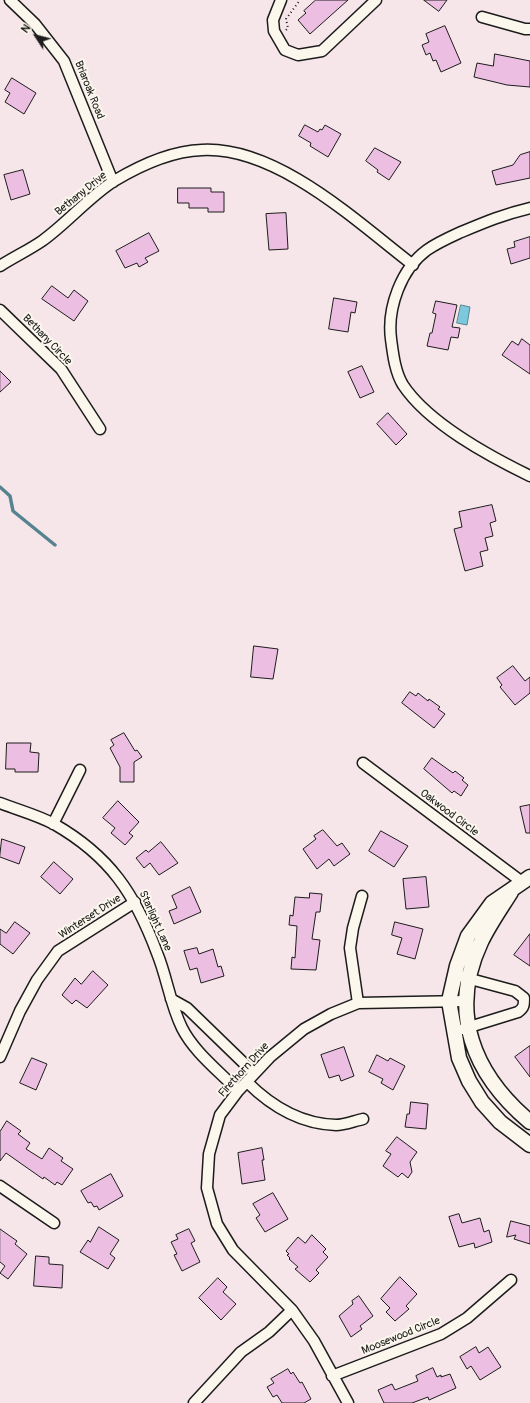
<!DOCTYPE html>
<style>
body{margin:0}
#map{position:relative;width:530px;height:1403px;overflow:hidden;background:#f6e6e9;font-family:Pangolin,sans-serif}
canvas{display:block}
.north{position:absolute;left:16px;top:16px;width:40px;height:40px;-webkit-text-stroke:3px #fbf7ec;paint-order:stroke;rotate:306deg;font-size:11px;font-weight:700;line-height:16px;text-align:center;color:#1c1c1c}
.north::after{content:'';display:block;margin:auto;width:14px;height:18px;background:#1c1c1c;clip-path:polygon(50% 0,100% 100%,50% 72%,0 100%)}
</style>
<div id="map">
<canvas width="530" height="1403"></canvas>
<div class="north">N</div>
</div>
<script>
const ctx = document.querySelector('canvas').getContext('2d');
ctx.lineJoin = 'round';
function paint(path, color) {
  ctx.fillStyle = color;
  ctx.fill(path, 'evenodd');
}
function strokePath(path, color, width, dash) {
  ctx.strokeStyle = color;
  ctx.lineWidth = width;
  ctx.lineCap = dash ? 'butt' : 'round';
  ctx.setLineDash(dash || []);
  ctx.stroke(path);
}
function drawText(font, color, halo, rows, align = 'center') {
  ctx.font = font + ' Pangolin,sans-serif';
  ctx.lineWidth = 4;
  ctx.setLineDash([]);
  ctx.textBaseline = 'middle';
  ctx.strokeStyle = halo;
  ctx.fillStyle = color;
  for (const [text, x, y, turn = 0] of rows) {
    ctx.save();
    ctx.translate(x, y);
    ctx.rotate((+turn || 0) * Math.PI / 180);
    ctx.textAlign = isNaN(turn) ? turn : align;
    if (halo) ctx.strokeText(text, 0, 0);
    ctx.fillText(text, 0, 0);
    ctx.restore();
  }
}
const water = new Path2D(`
 M461,305L470,307L467,325L457,323Z`);
const stream = new Path2D(`
 M0,487L10,496L13,511L55,545`);
const building = new Path2D(`
 M316,0H348L310,34L298,20L306,13L304,11Z
 M424,0H447L439,11Z
 M445,26L461,63L441,72L436,60L433,61L430,53L426,55L422,45L429,42L426,34Z
 M495,54L530,61V87L507,85L474,77L477,63L493,66Z
 M12,78L36,93L24,114L5,102L10,93L5,90Z
 M305,125L318,132L320,129L322,130L325,125L341,134L328,157L310,146L311,143L299,136Z
 M375,148L401,162L389,180L377,172L378,170L366,161Z
 M530,152V178L496,185L492,171L513,165L520,155Z
 M23,170L30,194L11,200L4,175Z
 M178,188H211V192H224V212H208V208H189V203H178Z
 M286,213L288,249L269,250L266,214Z
 M149,233L159,251L145,258L148,262L139,267L137,263L125,268L116,251Z
 M530,237V258L511,264L507,249L515,247L514,242Z
 M52,286L68,298L74,290L88,301L74,321L42,299Z
 M334,298L357,302L355,313L351,312L348,332L329,329Z
 M436,301L457,305L452,327L460,328L458,338L451,337L448,350L427,346L430,333H432L436,314L433,313Z
 M522,339L530,345V374L502,355L512,341L518,345Z
 M362,366L374,392L360,398L348,372Z
 M0,371L11,382L0,392Z
 M388,413L407,434L396,445L377,424Z
 M492,505L496,521L490,523L493,536L485,538L488,550L480,552L483,566L465,571L454,529L462,527L459,512Z
 M254,646L278,649L273,679L251,677Z
 M513,666L525,681L530,677V693L515,705L500,687L502,685L497,678Z
 M410,692L416,696L418,693L428,701L429,699L440,707L438,709L445,714L434,728L402,703Z
 M124,733L135,751L137,750L142,757L134,762V782H120V767L110,748L114,745L111,740Z
 M7,743H31L30,752L39,753L38,772H15V769H6Z
 M432,758L453,773L455,771L464,778L462,780L468,785L461,796L454,791L452,793L424,769Z
 M118,801L139,822L129,833L133,836L125,845L111,833L115,828L103,818Z
 M530,805V833H526L520,807Z
 M323,830L337,846L342,843L350,854L334,866L329,859L317,869L303,849L316,839L314,836Z
 M381,831L408,846L394,867L369,851Z
 M2,839L25,847L19,864L0,857Z
 M161,842L178,863L159,875L150,863L144,868L136,858L146,850L148,852Z
 M54,862L73,879L60,894L41,877Z
 M426,877L429,907L406,909L403,879Z
 M190,887L201,912L174,924L169,911L177,908L172,896Z
 M310,893L322,894L320,912H316L312,939L320,940L316,970L291,969L292,957L295,958L297,926L289,925L290,915L293,916L295,897L309,898Z
 M15,922L30,933L13,954L0,944V929L6,933Z
 M395,922L423,929L415,959L397,954L402,938L392,935Z
 M530,934V966L514,955Z
 M197,948L199,954L213,949L218,967L221,966L224,976L201,983L197,968L190,970L184,951Z
 M93,971L108,985L87,1008L76,1000L72,1004L62,995L75,978L81,984Z
 M530,1046V1077L515,1057Z
 M344,1047L354,1076L341,1081L339,1075L329,1078L321,1055Z
 M377,1055L388,1061L390,1058L405,1066L393,1090L381,1083L383,1079L369,1072Z
 M32,1058L47,1064L36,1090L20,1083Z
 M411,1102L428,1104L426,1129L405,1127L407,1114H409Z
 M7,1121L21,1131L18,1134L30,1143L26,1149L42,1159L49,1148L63,1158L61,1161L73,1169L62,1185L57,1182L55,1185L44,1177L43,1179L6,1153L0,1161V1132Z
 M397,1137L417,1152L410,1162L412,1172L408,1178L402,1173L398,1177L383,1166L391,1154L386,1151Z
 M262,1148L264,1160H262L265,1180L242,1184L238,1153Z
 M111,1174L123,1196L99,1210L97,1206L94,1207L91,1202L88,1203L81,1191Z
 M273,1193L288,1219L265,1232L256,1218L260,1215L253,1204Z
 M459,1214L462,1223L480,1218L484,1232L489,1230L492,1242L475,1248L474,1243L459,1247L449,1217Z
 M511,1221L530,1226V1244L514,1239L516,1235L507,1237Z
 M99,1227L119,1240L110,1254L115,1258L108,1269L80,1252L88,1240L90,1242Z
 M0,1229L17,1241L15,1244L27,1254L8,1279L0,1273L5,1266L0,1262Z
 M189,1229L195,1241L191,1243L200,1262L182,1271L174,1255L177,1254L171,1242L178,1239L176,1235Z
 M312,1235L326,1249L323,1252L328,1257L316,1270L319,1273L310,1282L295,1269L298,1267L289,1259L290,1258L287,1255L289,1254L286,1251L298,1237L305,1243Z
 M36,1256L49,1257V1264L63,1265L62,1288L34,1286Z
 M400,1277L417,1294L406,1306L409,1309L395,1321L386,1312L390,1308L381,1299Z
 M218,1278L227,1287L223,1292L236,1304L221,1320L199,1298Z
 M359,1296L373,1316L360,1326L362,1329L351,1337L339,1316L353,1304L352,1301Z
 M476,1347L479,1353L488,1347L501,1367L480,1380L471,1366L467,1369L460,1357Z
 M433,1368L437,1377L441,1375V1377L450,1374L456,1388L429,1400L428,1397L412,1403H384L378,1390L392,1384L395,1390L418,1381L416,1376Z
 M288,1369L291,1374L293,1372L300,1383L302,1382L311,1399L304,1403H282L277,1395L273,1397L267,1387L274,1383L271,1379Z`);
const path = new Path2D(`
 M286,30L288,28L286,19L300,0`);
const street = new Path2D(`
 M10,0L35,24L64,61L113,182
 M281,0L273,20L274,31L285,50L298,55L322,51L376,0
 M482,17L525,29H530
 M530,208C504,214 483,223 459,233C448,238 437,243 427,250C401,269 387,308 391,339C393,354 395,372 403,385C429,424 489,456 530,476
 M0,266C14,257 29,250 42,241C66,224 90,196 114,181C139,166 172,151 202,150C277,146 357,222 413,265
 M0,310L61,369L100,429
 M363,763L522,882
 M0,803C18,810 37,815 54,824C110,856 135,894 157,953C167,977 170,1004 182,1028C194,1052 219,1071 238,1091
 M53,824L80,770
 M171,999L187,1008L254,1073
 M358,1003L350,948L353,928L362,896
 M463,1029L518,1012C524,1008 524,1005 524,998L515,991L463,977
 M0,1057L20,1011L37,980L58,951L135,902
 M247,1082C271,1106 300,1124 336,1125C344,1125 354,1121 363,1119
 M0,1186L54,1223
 M332,1376L441,1334L467,1318L511,1280
 M194,1403L241,1352L269,1332L292,1310
 M348,1403L314,1341L292,1310L233,1250L217,1224L207,1188L209,1154L220,1115L238,1091L270,1057L304,1029L331,1014L358,1003L467,1001`);
const secondary = new Path2D(`
 M530,877L492,903L468,936L457,966L449,1001L459,1058L469,1081L482,1102L500,1122L530,1145
 M511,892C501,908 489,925 481,942C448,1012 473,1074 530,1122`);
const streetNames = [
 ["Briaroak Road",89,90,68],
 ["Bethany Drive",81,194,-39],
 ["Bethany Circle",47,340,46],
 ["Oakwood Circle",449,813,37],
 ["Winterset Drive",90,917,-33],
 ["Starlight Lane",155,921,66],
 ["Firethorn Drive",244,1070,-48],
 ["Moosewood Circle",401,1336,-22]
];
paint(water, '#7cc8dc');
strokePath(water, '#56838f', 1);
strokePath(stream, '#56838f', 3.5);
paint(building, '#ecbee1');
strokePath(building, '#1c1c1c', 1);
strokePath(street, '#1c1c1c', 13);
strokePath(secondary, '#1c1c1c', 17);
strokePath(path, '#1c1c1c', 2, [1, 3]);
strokePath(street, '#fbf7ec', 10);
strokePath(secondary, '#fbf7ec', 14);
drawText('11px', '#1c1c1c', '#fbf7ec', streetNames);
</script>
